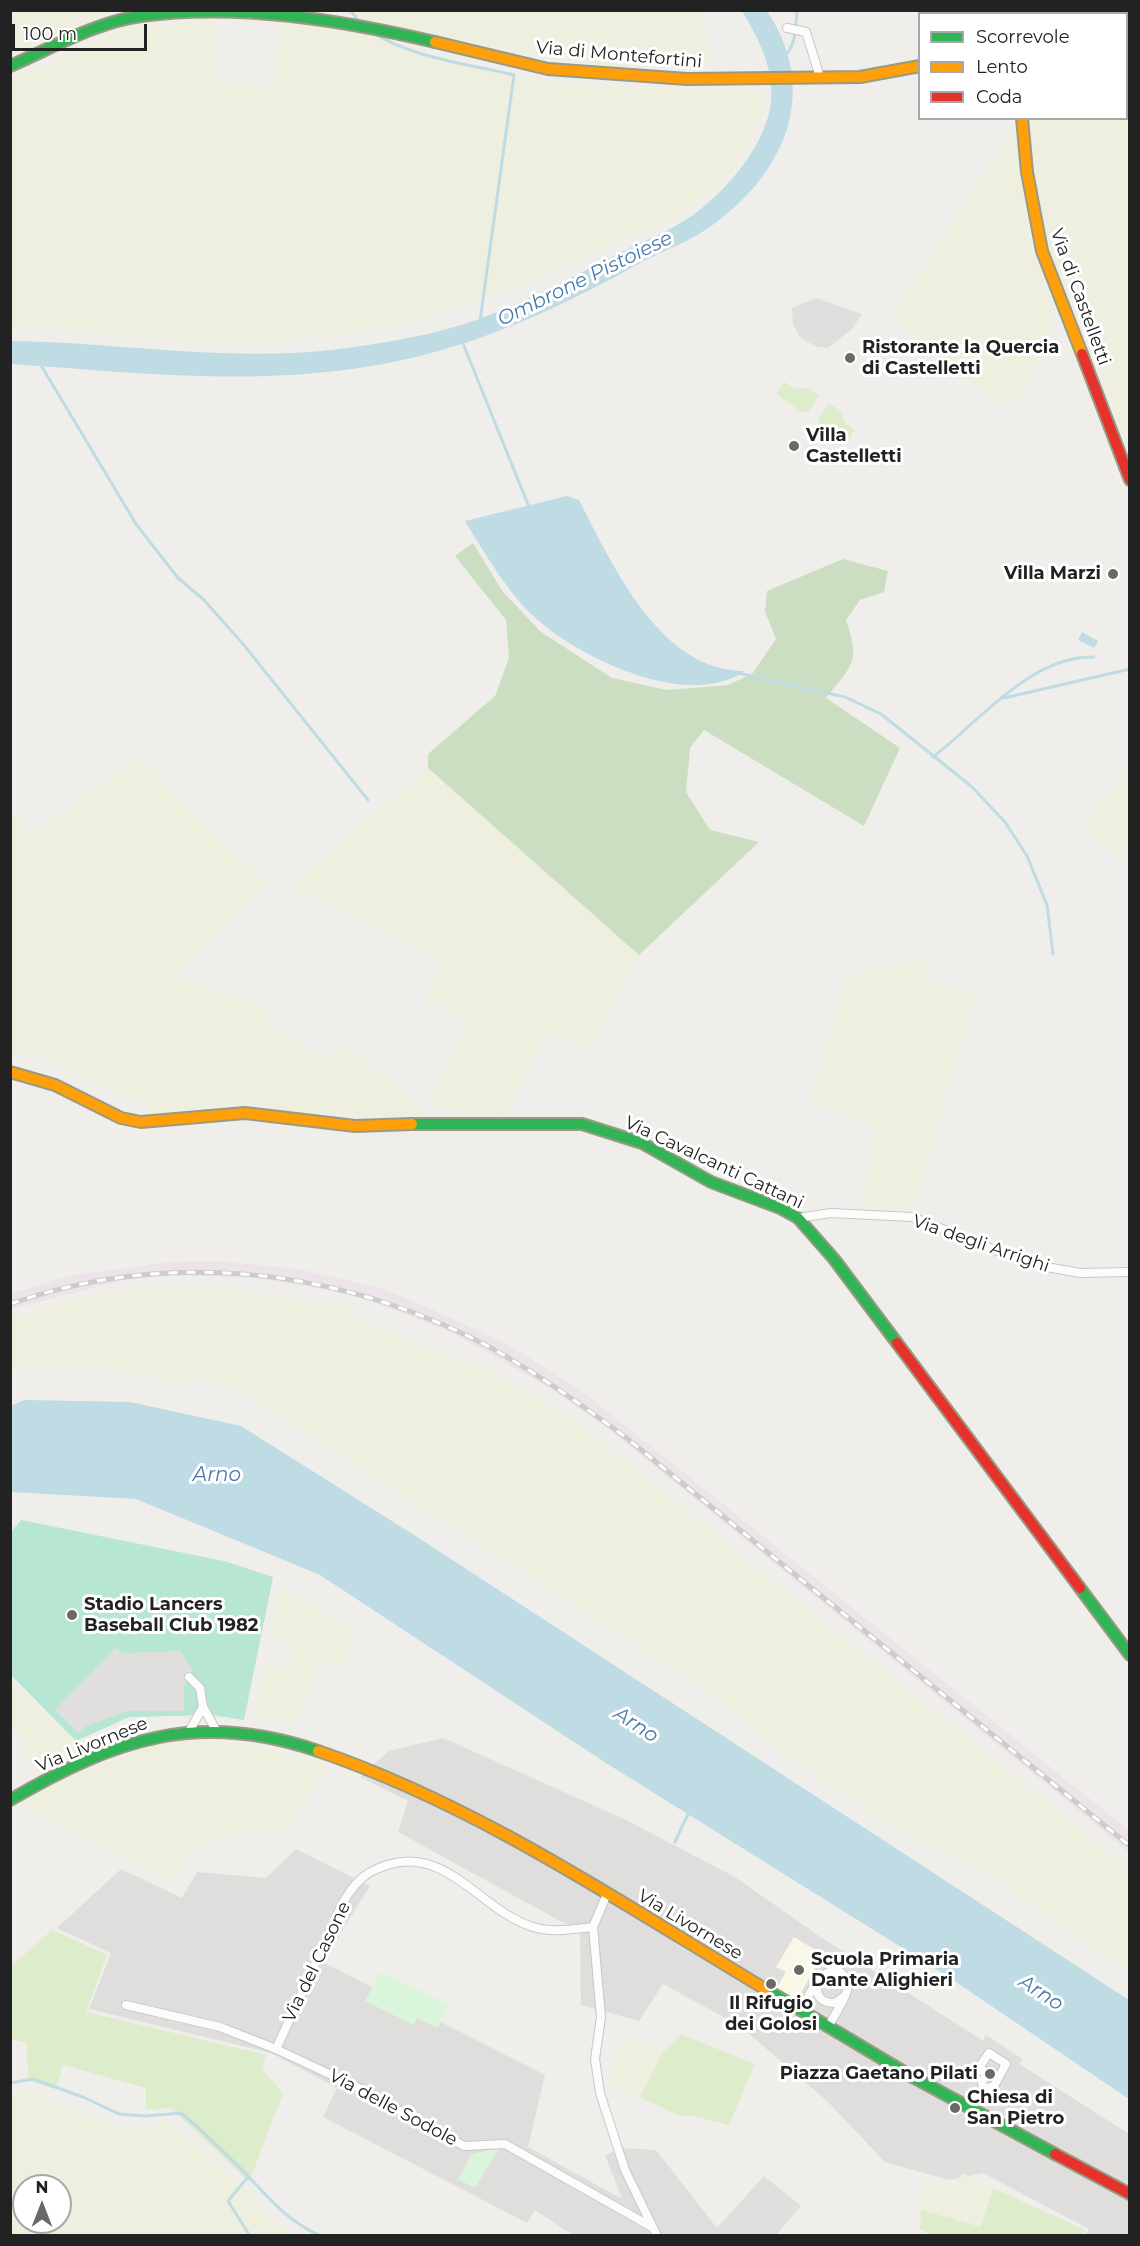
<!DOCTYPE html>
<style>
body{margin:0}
#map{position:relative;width:1140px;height:2246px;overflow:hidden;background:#f0eeeb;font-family:Montserrat,sans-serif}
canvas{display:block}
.frame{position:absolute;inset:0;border:12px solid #222;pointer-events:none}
.legend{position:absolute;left:918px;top:12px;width:210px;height:108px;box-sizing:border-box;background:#fff;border:2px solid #a7a7a7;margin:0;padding:8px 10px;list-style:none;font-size:18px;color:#222}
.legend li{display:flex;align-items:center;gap:12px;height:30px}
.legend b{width:30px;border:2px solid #a7a7a7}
.north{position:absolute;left:12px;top:2174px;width:60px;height:60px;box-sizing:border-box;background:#fff;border:2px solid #a7a7a7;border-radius:50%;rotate:0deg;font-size:16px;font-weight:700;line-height:24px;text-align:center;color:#222}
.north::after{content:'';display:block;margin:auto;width:21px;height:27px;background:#6a6968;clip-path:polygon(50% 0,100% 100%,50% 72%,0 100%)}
.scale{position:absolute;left:12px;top:24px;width:135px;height:27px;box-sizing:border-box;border:3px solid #222;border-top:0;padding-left:8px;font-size:18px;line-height:21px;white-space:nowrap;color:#222;-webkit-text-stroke:4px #fff;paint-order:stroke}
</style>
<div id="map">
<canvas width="1140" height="2246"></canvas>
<div class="frame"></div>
<ul class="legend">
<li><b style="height:8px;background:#30b455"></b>Scorrevole</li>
<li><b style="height:8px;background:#ff9f0a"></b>Lento</li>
<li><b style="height:8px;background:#e5322d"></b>Coda</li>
</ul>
<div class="north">N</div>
<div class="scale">100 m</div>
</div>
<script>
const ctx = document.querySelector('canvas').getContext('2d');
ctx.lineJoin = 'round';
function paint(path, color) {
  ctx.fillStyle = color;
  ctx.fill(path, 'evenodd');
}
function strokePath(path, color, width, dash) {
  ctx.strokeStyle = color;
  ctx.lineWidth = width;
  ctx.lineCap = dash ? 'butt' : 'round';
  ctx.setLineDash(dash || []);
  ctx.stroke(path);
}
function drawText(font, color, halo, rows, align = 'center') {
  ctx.font = font + ' Montserrat,sans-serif';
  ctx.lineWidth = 6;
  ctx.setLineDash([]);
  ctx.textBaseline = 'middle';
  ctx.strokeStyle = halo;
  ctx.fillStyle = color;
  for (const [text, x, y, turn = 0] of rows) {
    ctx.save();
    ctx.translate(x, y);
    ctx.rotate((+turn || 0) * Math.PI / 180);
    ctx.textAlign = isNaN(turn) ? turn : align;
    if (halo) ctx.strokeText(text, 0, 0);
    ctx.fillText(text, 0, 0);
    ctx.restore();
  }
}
const residential = new Path2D(`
 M443,1738L622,1818L735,1877L819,1936L1129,2134V2235H1086L1089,2229L983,2173L949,2180L885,2162L827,2101L740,2026L663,1984L639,2021L581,2005L580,1932L398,1832L408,1801L360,1777L389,1751Z
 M296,1849L370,1886L323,1962L545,2075L528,2147L622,2199L605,2155L622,2148L656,2150L717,2228L764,2176L801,2206L776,2235H573L535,2210L527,2223L323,2117L337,2088L271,2053L89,2009L111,1953L57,1928L121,1869L182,1898L197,1872L266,1878Z`);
const industrial = new Path2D(`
 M218,1261L298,1269L380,1288L421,1304L509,1345L586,1394L1129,1830V1852L611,1431L553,1390L456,1335L377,1303L332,1291L257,1278L174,1275L125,1280L11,1309V1293L73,1275L170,1262Z`);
const education = new Path2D(`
 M794,1937L824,1955L797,2001L776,1989L786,1972L776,1967Z`);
const farmland = new Path2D(`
 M11,10H110V11L24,53L11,56Z
 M343,11H699L713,61L616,67L502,48L345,14Z
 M1024,11H1129V452L1095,359L1052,258L1031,157L1030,119L1126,118V14H1025Z
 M217,21V84L274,85L280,22L358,33L506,74L606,87L762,90L763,113L755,134L732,172L686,212L534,280L397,327L268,343L176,340L33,327L11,329V76L43,67L125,28Z
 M1014,127L1029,238L1052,303V324L1023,398L1013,404H999L987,397L892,316Z
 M140,757L225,847L270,883L175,976L272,1012L266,1024L327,1061L342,1041L431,1116H348L290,1111L252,1102L149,1114V1105L122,1096L53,1062L33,1054H11V810L29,836Z
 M428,768L639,955L590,1051L556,1032L553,1035L547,1033L506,1114L453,1112L431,1098L467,1019L424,997L441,960L293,885Z
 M1129,772V866L1092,834L1088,825L1094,808Z
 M931,956L925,982L976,995L912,1210L860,1208L878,1126L810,1102L847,975Z
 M171,1285L218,1287L350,1308L351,1315L439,1353L483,1368L567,1414L1129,1869V1971L1063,1929L1004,1883L956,1859L935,1840L927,1848L786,1756L704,1688L236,1388L206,1376L187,1384L79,1365L11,1370V1318L83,1297Z
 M280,1589L309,1601L357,1636L341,1665L321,1661L294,1725L254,1713L264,1663L290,1671L294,1645L269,1630Z
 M14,1684L83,1750L39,1772L27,1755L24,1739L11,1728V1690Z
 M182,1737L256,1745L327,1765L287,1832L228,1835L205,1842L183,1856L179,1868L169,1880L18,1804L19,1799L65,1778L152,1745Z
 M630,2034L663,2052L640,2097L605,2081Z
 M20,2086L108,2124L151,2130L164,2117L244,2187L262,2211L294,2235H11V2101ZM24,2186H60V2222H24Z
 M963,2173L993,2188L981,2227L921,2210L925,2179L952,2190Z`);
const grass = new Path2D(`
 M784,382L795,389L808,388L819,396L808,412H801L776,394Z
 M829,403L841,411L845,423L855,430L847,443L821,426L818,419Z
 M52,1930L107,1955L86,2012L266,2055L262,2068L283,2094L249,2182L171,2108L146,2110V2088L63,2065L56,2089L28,2081L27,2043L11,2039V1966Z
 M681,2034L755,2064L729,2125L690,2115L679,2116L640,2097L663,2052Z
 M993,2188L1085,2230L1082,2236H937L920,2230L921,2210L981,2227Z`);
const forest = new Path2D(`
 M473,543L503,592L541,632L612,678L667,690L728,685L752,674L776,639L765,612L767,591L843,559L888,571L884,592L860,600L846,620C861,664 852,664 826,698L900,748L864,826L704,730L690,748L686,792L710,830L759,842L639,955L428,768V754L495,696L509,658L506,620L455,556Z`);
const park = new Path2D(`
 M381,1972L450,2005L438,2028L417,2018L414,2025L365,2001Z
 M499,2148L475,2188L458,2179L472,2154Z`);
const pitch = new Path2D(`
 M21,1520L224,1561L273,1577L244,1720L212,1715L129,1717L76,1741L11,1675V1532Z`);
const parking = new Path2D(`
 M816,298L862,314L852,329L828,348L818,347L805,341L798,334L793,324L792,308Z
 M115,1648L123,1653L181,1651L192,1670L184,1686V1711H128L86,1726L78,1733L55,1710Z
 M830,1943L871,1969L836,2030L793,2006Z
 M986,2035L1023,2059L1006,2088L1013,2094L997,2122L952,2098Z`);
const water = new Path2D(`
 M742,11H767C820,91 786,171 714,224C691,241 665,250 640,263C553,312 464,352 365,367C247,386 128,372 11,364L10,341C120,342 229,363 339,349C385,343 435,335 479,319C527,301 575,276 621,252C646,240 675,229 697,212C729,187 761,150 770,109C777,74 759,39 742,11Z
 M567,496L579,500C612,564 660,671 744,671C688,712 571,655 528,611C503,585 484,552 465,521Z
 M1082,632L1098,641L1094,648L1078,640Z
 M24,1400L130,1402L241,1426L414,1535L1129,2000V2099L944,1974L606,1763L320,1575L136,1499L11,1492V1406Z`);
const stream = new Path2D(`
 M350,10L357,19
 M373,33C414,58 468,64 514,75L480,321
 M784,56C796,48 796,24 797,10
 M462,341L529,507
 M39,362L136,524L178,578L204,600L243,644L368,800
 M738,673L845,697L881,714L971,786L1005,822L1027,856L1047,905L1053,954
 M1004,698L1130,669
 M933,757C980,721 1030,656 1094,657
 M675,1842L688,1814
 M10,2083L33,2079L83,2097L119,2114L146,2116L181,2113C204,2132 225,2153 246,2174C269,2198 288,2222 321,2236
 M248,2177L228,2201L250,2236`);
const street = new Path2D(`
 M787,28L806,32L820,77
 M798,1218L831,1213L912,1217L1030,1264L1080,1273L1130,1272
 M189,1677L200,1688L203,1707L216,1730
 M190,1730L203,1707
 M607,1894L593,1927L601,2017L595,2059L600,2093L625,2170L657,2236
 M817,1985C816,1998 823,2003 835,2003L842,1998
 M126,2005L220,2027L276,2049L359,2088L464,2146L505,2144L650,2226
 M802,2011C808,1996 819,1968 839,1971C860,1986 836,2009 829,2026
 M276,2049C292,2014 308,1980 324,1945C334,1924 342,1897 359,1881C366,1873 378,1868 387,1865C448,1846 481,1911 533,1927C553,1933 573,1929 593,1927
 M972,2108L983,2089L982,2082L986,2076L980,2066L989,2053L1006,2064L994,2086L983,2089`);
const fast = new Path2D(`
 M996,14L1003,10
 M10,66C52,48 96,22 141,16C238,3 341,20 435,42
 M412,1124H582L642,1143L711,1182L780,1208L798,1218L834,1259L897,1343
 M1080,1588L1130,1655
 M10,1800C115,1739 198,1710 318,1751
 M767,1990L911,2076L1055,2154`);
const slow = new Path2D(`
 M1015,10V14
 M435,42L548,69L687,79L860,77L920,66
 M1022,118L1027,172L1042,251L1082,354
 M10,1072L55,1085L121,1118L141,1122L245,1113L355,1126L412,1124
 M318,1751C479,1806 621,1903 767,1990`);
const jam = new Path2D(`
 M1082,354L1130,480
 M897,1343L1080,1588
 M1055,2154L1130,2194`);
const rail = new Path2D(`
 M10,1304C164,1250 327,1267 472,1338C526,1365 576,1401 624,1436L1130,1846`);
const markers = [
 [850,358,6,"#6a6968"],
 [794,446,6,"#6a6968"],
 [1113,574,6,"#6a6968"],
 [72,1615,6,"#6a6968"],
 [799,1970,6,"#6a6968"],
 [771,1984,6,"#6a6968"],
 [990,2074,6,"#6a6968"],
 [955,2108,6,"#6a6968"]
];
const streetNames = [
 ["Via di Montefortini",619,55,5],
 ["Via di Castelletti",1080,297,70],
 ["Via Cavalcanti Cattani",714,1163,25],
 ["Via degli Arrighi",981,1244,19],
 ["Via Livornese",92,1745,-22],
 ["Via Livornese",690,1925,31],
 ["Via del Casone",317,1962,-64],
 ["Via delle Sodole",393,2108,28]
];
const poiNames = [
 ["Ristorante la Quercia",862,348],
 ["di Castelletti",862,369],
 ["Villa",806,436],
 ["Castelletti",806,457],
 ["Villa Marzi",1101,574,"right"],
 ["Stadio Lancers",84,1605],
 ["Baseball Club 1982",84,1626],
 ["Scuola Primaria",811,1960],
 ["Dante Alighieri",811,1981],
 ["Il Rifugio",771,2004,"center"],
 ["dei Golosi",771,2025,"center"],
 ["Piazza Gaetano Pilati",978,2074,"right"],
 ["Chiesa di",967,2098],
 ["San Pietro",967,2119]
];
const waterNames = [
 ["Ombrone Pistoiese",585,279,-26],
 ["Arno",217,1475],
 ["Arno",636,1725,33],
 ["Arno",1041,1993,33]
];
paint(residential, '#dfdedc');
paint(industrial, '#ede4e9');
paint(education, '#f8f7e8');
paint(farmland, '#efefdf');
paint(grass, '#ddeccb');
paint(forest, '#cbdec1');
paint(park, '#daf5da');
paint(pitch, '#b7e6d2');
paint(parking, '#e0dfde');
paint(water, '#bfdbe3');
strokePath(stream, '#bfdbe3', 3);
strokePath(street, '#c9c8c7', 10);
strokePath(fast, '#999a82', 14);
strokePath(slow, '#999a82', 14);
strokePath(jam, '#999a82', 14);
strokePath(street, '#fdfcfc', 8);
strokePath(fast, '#30b455', 10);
strokePath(slow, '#ff9f0a', 10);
strokePath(jam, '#e5322d', 10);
strokePath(rail, '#ccc', 5);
strokePath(rail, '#fff', 3, [9]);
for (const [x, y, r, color] of markers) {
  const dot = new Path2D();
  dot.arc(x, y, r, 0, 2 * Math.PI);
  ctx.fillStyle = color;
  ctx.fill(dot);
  strokePath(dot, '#fff', 2);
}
drawText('18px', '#222', '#fff', streetNames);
drawText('bold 18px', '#222', '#fff', poiNames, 'left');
drawText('italic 20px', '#4a7aab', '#fff', waterNames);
</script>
